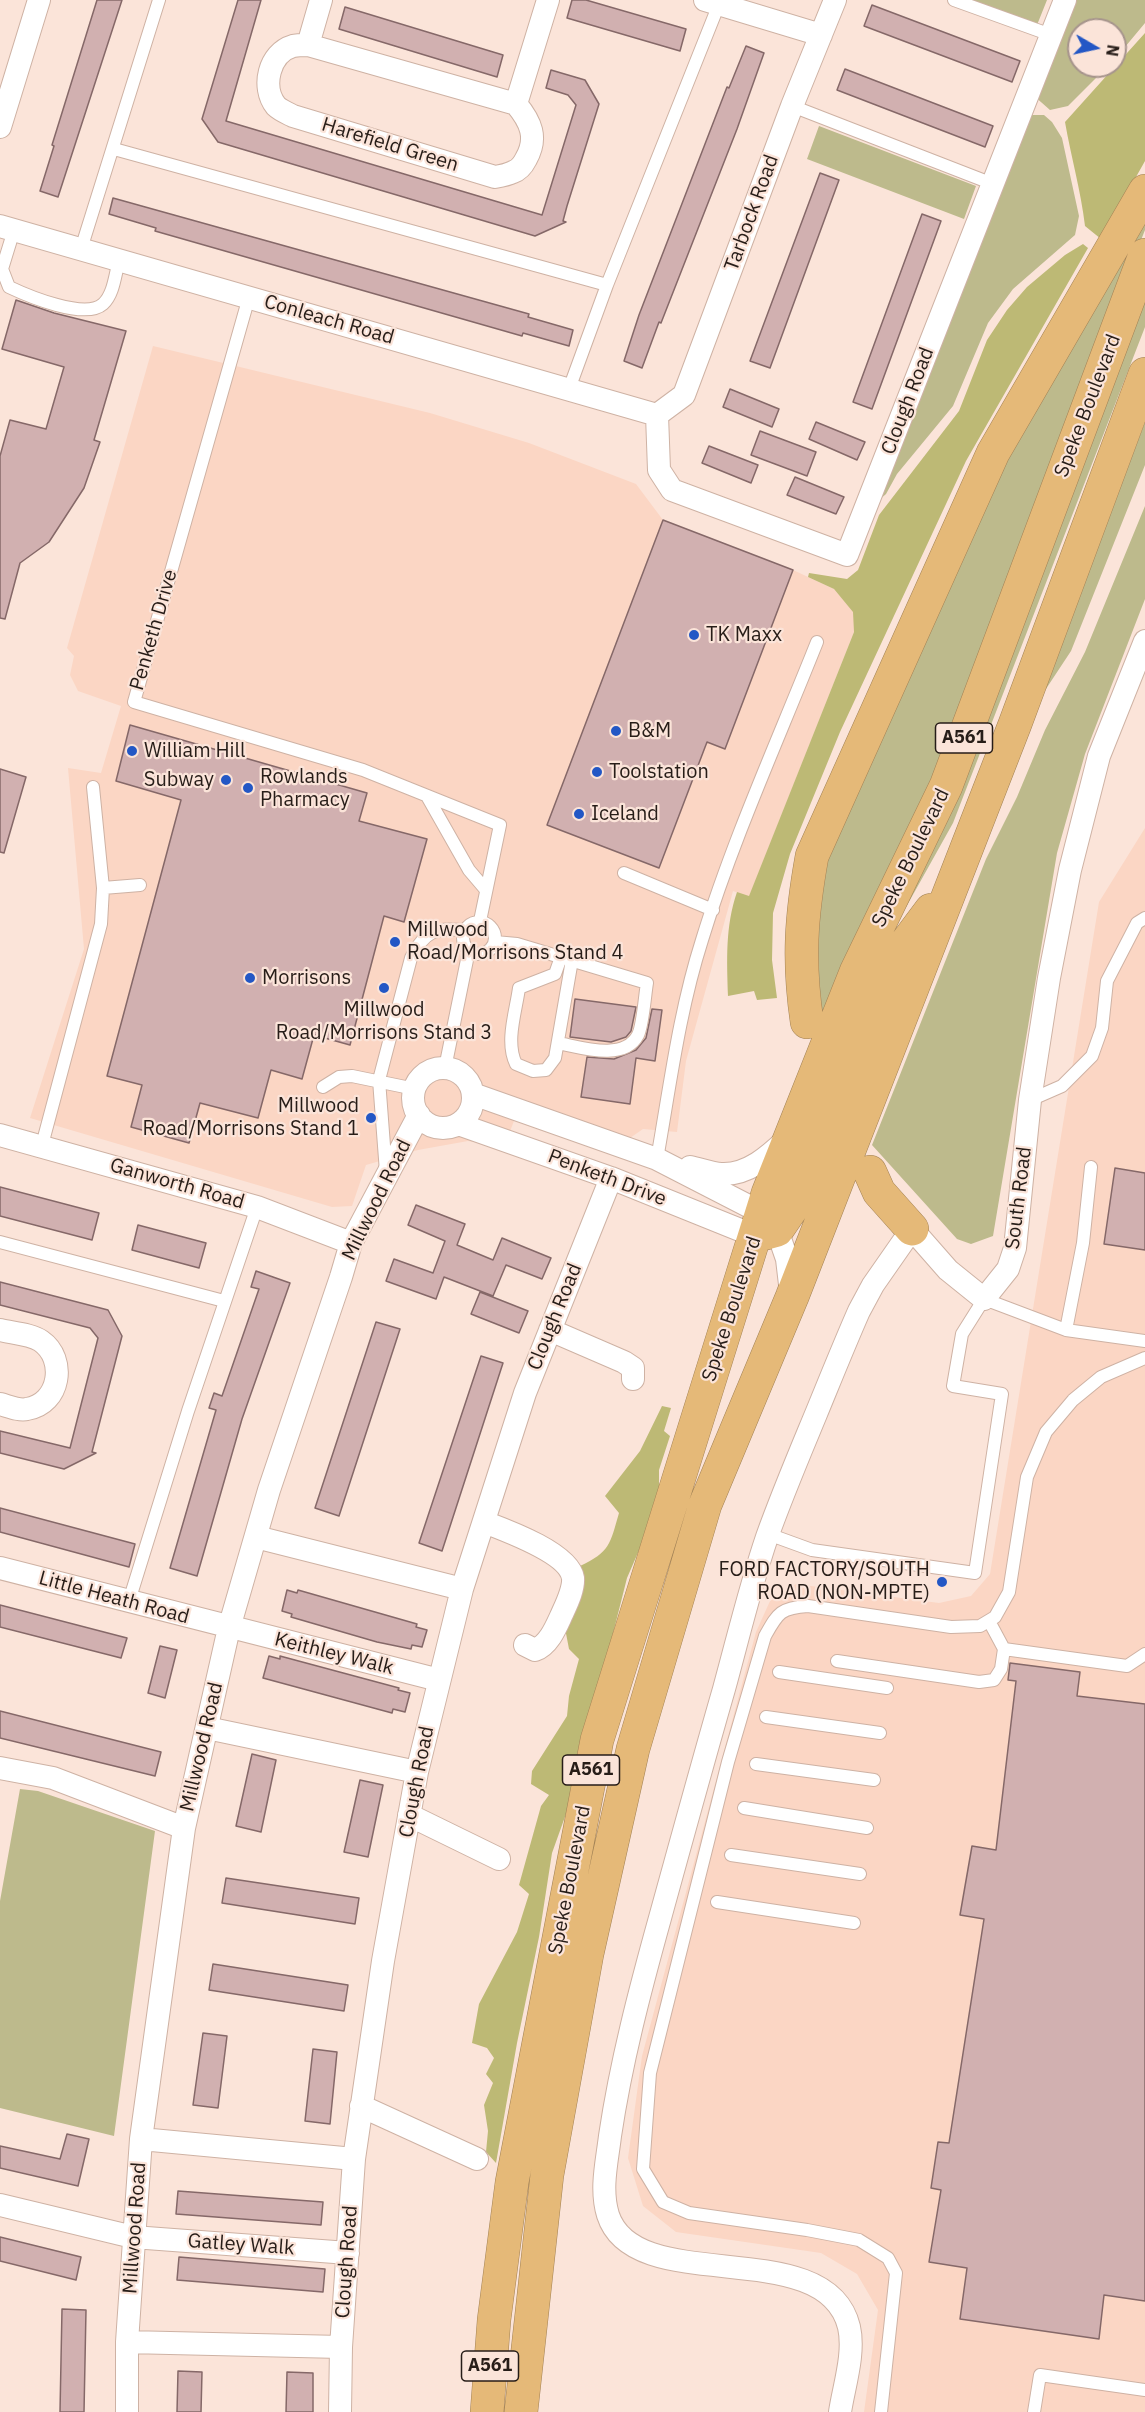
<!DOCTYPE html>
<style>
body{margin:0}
#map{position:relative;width:1145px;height:2412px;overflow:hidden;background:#fbe4d9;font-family:"IBM Plex Sans",sans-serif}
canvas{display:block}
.north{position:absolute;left:1067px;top:18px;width:60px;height:60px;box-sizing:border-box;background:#fbe4d9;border:2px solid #a6948c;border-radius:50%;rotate:99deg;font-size:16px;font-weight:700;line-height:24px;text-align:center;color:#271d18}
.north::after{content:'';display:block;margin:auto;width:21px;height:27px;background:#2357c5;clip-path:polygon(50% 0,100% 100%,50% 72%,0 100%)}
</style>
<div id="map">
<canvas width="1145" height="2412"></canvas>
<div class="north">N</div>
</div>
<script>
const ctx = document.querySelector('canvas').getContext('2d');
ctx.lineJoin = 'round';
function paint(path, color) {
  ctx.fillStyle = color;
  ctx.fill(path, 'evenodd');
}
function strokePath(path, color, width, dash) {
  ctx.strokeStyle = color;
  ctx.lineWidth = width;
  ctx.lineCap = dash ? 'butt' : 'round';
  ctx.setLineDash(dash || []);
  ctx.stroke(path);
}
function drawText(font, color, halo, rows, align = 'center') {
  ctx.font = font + ' "IBM Plex Sans",sans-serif';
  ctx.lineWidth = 4.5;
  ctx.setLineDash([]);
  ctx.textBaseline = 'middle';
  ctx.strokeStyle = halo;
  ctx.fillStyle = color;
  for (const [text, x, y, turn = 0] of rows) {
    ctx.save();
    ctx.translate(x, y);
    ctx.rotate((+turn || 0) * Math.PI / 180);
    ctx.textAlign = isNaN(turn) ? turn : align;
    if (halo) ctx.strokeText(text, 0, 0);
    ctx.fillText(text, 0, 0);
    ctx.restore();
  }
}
const built = new Path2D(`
 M153,346L430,413L529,443L636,484L663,520L793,570L834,589L854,612V632L749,897L733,891L686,1061L677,1132L643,1129L630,1138L522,1100L504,1147L468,1141L418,1150L366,1165L352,1206L332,1207L30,1118L84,949L68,768L101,773L121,706L78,691L70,675L74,656L67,648Z
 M1145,828V2412H864L878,2310L857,2274L821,2253L676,2232L643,2206L628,2158L642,2056L756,1632L770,1601L796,1584L939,1603L971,1596L990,1574L1099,902Z`);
const green = new Path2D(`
 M969,0H1047L1037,25Z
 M1070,0H1145V23L1115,59V30H1079V66H1108L1068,106L1050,110L1033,95Z
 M1026,115H1044L1052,122L1062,138L1079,216L1075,235L1013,289L988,323L953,406L897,474L886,494L878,501Z
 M819,126L976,186L964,219L807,159Z
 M1145,215V230L1033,512L934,773L819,1019L810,929L827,860L957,549Z
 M1145,292V327L953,823L886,943Z
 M1145,422V465L1071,651L1038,701Z
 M1145,506V599L1085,754L1057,853L993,1236L971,1244L957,1239L872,1145L986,859L1017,797L1045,730L1085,652Z
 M20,1789L38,1791L155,1831L114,2136L0,2108V1901Z`);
const forest = new Path2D(`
 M1145,33V161L1101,239L1085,226C1081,191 1071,157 1065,122Z
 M1083,244L1088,248L966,461L840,732L790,854L773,913L772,960L777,998L757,1000L754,991L728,996C727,960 725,927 737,892L749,896L854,632L853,612L834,589L808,577L809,573L847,579L858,570L879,515L959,411L987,340L1007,310L1027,287L1065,255Z
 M662,1406L671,1408L664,1431L670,1436L659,1470V1493L640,1548L627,1578L571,1800L552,1853L539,1937L517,2043L496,2163L486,2152L488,2131L484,2105L493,2083L486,2074L494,2058L487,2048L472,2043L479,2004L517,1932L529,1894L519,1885L541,1806L549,1795L531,1784L532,1771L567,1716L569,1696L579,1659L569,1649L564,1623L582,1581L580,1566C610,1552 610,1544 619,1513L605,1496L640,1451Z`);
const building = new Path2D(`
 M97,0H122L58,197L40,191L54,146L52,145Z
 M238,0H261L226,121L542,215L576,105L568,95L546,88L551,70L585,80L599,104L567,206L563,221L566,222L535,236L218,142L202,119Z
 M572,0H586L686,29L680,51L567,18Z
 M872,5L1020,61L1012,82L864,26Z
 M345,7L503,55L497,77L339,29Z
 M746,46L764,53L737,129L661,323L659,322L642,368L624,361L639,315L727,87L729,88Z
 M845,69L993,126L985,147L837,90Z
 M820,173L839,180L770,368L750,361Z
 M113,198L529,314L528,317L573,330L569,346L523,333L522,336L155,231L156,228L109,214Z
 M922,214L941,221L872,409L853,402Z
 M16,300L54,313L126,331L94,440L100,442L84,488L49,542L20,563L5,619L0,618V456L10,420L46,429L64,367L2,349Z
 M730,389L779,409L772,427L723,407Z
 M816,422L865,442L857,460L809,439Z
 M760,431L816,452L807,476L751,455Z
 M709,446L758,465L751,483L702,463Z
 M795,477L844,497L836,514L787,495Z
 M663,520L793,570L725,749L707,742L659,868L547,825Z
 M130,725L367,793L359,821L427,839L404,922L384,916L350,1045L314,1035L302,1079L271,1070L258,1118L200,1103L189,1143L131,1127L142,1085L107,1076L181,800L116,781Z
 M0,769L26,777L4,853L0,852Z
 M575,999L636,1007L631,1031L626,1037L611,1042L570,1037Z
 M652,1009L662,1010L655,1061L636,1058L630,1104L581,1097L587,1057L614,1059L636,1050L646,1038Z
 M1115,1168L1145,1173V1250L1104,1244Z
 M0,1187L99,1213L92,1240L0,1216Z
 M416,1205L465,1224L457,1245L493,1260L502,1238L551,1258L542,1279L506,1265L493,1296L444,1277L436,1299L386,1281L394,1259L433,1273L445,1241L408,1225Z
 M138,1225L206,1243L199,1268L132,1250Z
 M256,1271L290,1283L242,1419L197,1576L170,1568L216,1410L209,1408L214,1393L222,1396L259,1289L251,1287Z
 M0,1282L108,1310L122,1336L92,1452L96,1453L64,1469L0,1453V1431L70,1448L98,1338L90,1328L0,1305Z
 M480,1292L528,1311L519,1333L471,1314Z
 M376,1322L400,1329L339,1516L315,1508Z
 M481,1356L503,1363L442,1551L419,1543Z
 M0,1508L135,1544L129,1567L0,1532Z
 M287,1590L297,1593L298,1590L417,1624L416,1627L427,1630L422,1647L412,1645L411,1649L377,1642L291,1617L292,1614L282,1611Z
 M0,1605L127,1638L121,1658L0,1627Z
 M160,1646L177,1650L165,1698L148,1693Z
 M269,1656L280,1659V1656L399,1688L398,1690L410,1693L405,1712L393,1709L392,1713L263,1678Z
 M1010,1663L1080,1672L1077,1696L1145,1704V2301L1104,2295L1099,2339L960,2319L967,2268L929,2262L941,2190L931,2188L938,2142L949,2143L984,1919L960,1915L972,1846L996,1850L1016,1681L1008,1680Z
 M0,1711L161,1752L155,1776L0,1738Z
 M252,1754L276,1760L261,1832L236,1826Z
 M360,1780L383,1785L368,1857L344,1852Z
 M226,1878L359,1898L355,1924L222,1903Z
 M213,1964L348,1985L344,2011L209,1990Z
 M203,2033L227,2036L218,2108L193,2105Z
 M313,2049L337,2052L330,2124L305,2121Z
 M67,2134L89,2139L78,2186L0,2168V2146L60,2159Z
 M178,2191L323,2202L321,2225L176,2214Z
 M0,2237L81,2257L76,2280L0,2261Z
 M179,2257L325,2269L323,2292L177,2280Z
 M62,2309L86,2310L84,2412H60Z
 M178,2371L202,2372L201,2412H177Z
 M287,2372L313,2373V2412H286Z`);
const lane = new Path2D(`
 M954,0L1051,35
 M792,106L993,184
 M114,149L607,285
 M14,230L2,269L9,287C28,296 85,320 103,304C114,294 115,274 119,261
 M81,249L159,0
 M249,297L134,702L363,770L500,825L480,921
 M569,389L607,285L719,4
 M427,796L469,870L486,890
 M624,873L713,910
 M103,888L140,885
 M463 938a16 16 0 1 1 32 0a16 16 0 1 1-32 0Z
 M495,942L517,944L647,983C645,994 643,1025 638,1035C624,1062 580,1047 558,1043
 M561,957L555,974L519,988C516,1011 505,1042 516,1064L533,1071L546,1070L555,1058L572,960
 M445,1068L469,950
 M323,1087L339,1077L352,1076L415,1089
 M1030,1100L1062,1086L1092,1056L1102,1028L1107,981L1137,923L1145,918
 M42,1145L101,924L103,888L93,787
 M657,1159C670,1086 679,1012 702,940C733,839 778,740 817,642
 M386,1172L379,1080L411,958C425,930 435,928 465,930
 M0,1242L224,1301
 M1066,1330L1083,1243L1091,1167
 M768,1534L812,1550L975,1573L1002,1394L953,1386L962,1334L984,1299L1066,1330L1145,1341
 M129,1601L188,1411L257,1207
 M989,1621L1004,1649L1127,1666L1145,1654
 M837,1661L979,1682L994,1680L1001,1669L1004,1649
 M779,1672L887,1688
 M766,1717L880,1733
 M756,1764L874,1780
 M744,1808L867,1828
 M731,1855L860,1874
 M717,1902L854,1923
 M881,2412L896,2273L888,2258L859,2240L807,2230L689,2213L663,2202L643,2169L650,2073L728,1762L765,1636C778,1613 780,1608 808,1606L951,1627L980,1626L995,1617L1009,1592L1027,1477L1046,1432L1073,1400L1101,1377L1145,1358
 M1034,2412L1040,2375L1145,2390`);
const street = new Path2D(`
 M705,0L821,35
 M308,45L516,104C531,122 538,138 526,159C523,165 519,170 513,172C507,175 501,176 495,177L293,116C287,113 280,110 276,106C261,87 269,53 293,46C297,45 303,45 308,45Z
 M308,45L321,0
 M516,104L548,0
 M0,127L39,0
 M0,226L657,415
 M657,415L659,470L672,490L847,555L1065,0
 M657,415L684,395L792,106L835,0
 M413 1098a30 30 0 1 1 60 0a30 30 0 1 1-60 0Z
 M473,1094L657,1159L762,1213L777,1230L787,1259L791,1293
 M458,1124L611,1178L755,1236
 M0,1135L257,1207L351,1243
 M690,1167C700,1169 712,1174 722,1174C748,1175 769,1156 787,1139
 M0,1330C12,1333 31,1334 41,1341C67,1359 60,1404 27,1409C19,1411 8,1406 0,1404
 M550,1330L624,1362L633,1368V1379
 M484,1522C505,1530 569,1553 573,1578C574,1589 567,1603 562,1614C556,1627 549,1645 535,1650L525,1645
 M256,1537L462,1589
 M0,1568L439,1680
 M207,1728L417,1772
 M0,1768L53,1778L184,1828
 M409,1815L499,1859
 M361,2106L477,2159
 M141,2139L354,2159
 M0,2205L133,2237L348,2253
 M127,2342L341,2347
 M127,2412V2342L141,2139L184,1828L229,1628L269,1490L341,1277L351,1243L419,1115
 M340,2412L341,2347L354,2159L383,1961L417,1772L462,1589L525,1393L611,1178
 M840,2412C844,2386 855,2353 849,2327C826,2232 635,2299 608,2215C600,2189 607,2162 610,2136C621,2062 640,1990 660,1918C681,1842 702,1765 724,1689C738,1638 750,1587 767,1537C782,1495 799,1455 816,1414C830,1380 844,1345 859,1311L873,1285L912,1229L948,1270L984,1299L1008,1269L1015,1248L1030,1100L1049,978L1070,870L1099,756L1145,641`);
const highway = new Path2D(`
 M807,1022C798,961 801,917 812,856L993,453L1145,191
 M870,1172L879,1192L912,1229
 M755,1236L777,1230L794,1205L855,1047L898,954L931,910
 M487,2412L494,2320L512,2182L597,1740L768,1193L856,972L946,786L1145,255
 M521,2412L547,2175L587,1954L633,1749L705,1505L792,1297L1015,724L1145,374`);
const markers = [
 [694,635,6,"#2357c5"],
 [616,731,6,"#2357c5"],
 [132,751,6,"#2357c5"],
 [597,772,6,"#2357c5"],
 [226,780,6,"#2357c5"],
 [248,788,6,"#2357c5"],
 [579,814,6,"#2357c5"],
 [395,942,6,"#2357c5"],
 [250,978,6,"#2357c5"],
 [384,988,6,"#2357c5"],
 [371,1118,6,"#2357c5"],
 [942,1582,6,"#2357c5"]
];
const shields = [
 [964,738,57],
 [591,1770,57],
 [490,2366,57]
];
const shieldNames = [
 ["A561",964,738],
 ["A561",591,1770],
 ["A561",490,2366]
];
const streetNames = [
 ["Harefield Green",390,145,17],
 ["Tarbock Road",752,213,-70],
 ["Conleach Road",329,320,16],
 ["Clough Road",908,401,-69],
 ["Speke Boulevard",1088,406,-69],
 ["Penketh Drive",154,630,-74],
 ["Speke Boulevard",911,858,-64],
 ["Penketh Drive",607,1178,21],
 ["Ganworth Road",177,1184,16],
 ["South Road",1019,1198,-83],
 ["Millwood Road",377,1200,-64],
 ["Speke Boulevard",732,1309,-72],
 ["Clough Road",555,1317,-68],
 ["Little Heath Road",114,1598,15],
 ["Keithley Walk",334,1654,14],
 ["Millwood Road",202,1747,-77],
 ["Clough Road",417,1782,-79],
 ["Speke Boulevard",570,1880,-79],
 ["Millwood Road",135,2228,-86],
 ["Gatley Walk",241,2245,4],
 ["Clough Road",347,2262,-86]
];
const poiNames = [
 ["TK Maxx",706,635],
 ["B&M",628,731],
 ["William Hill",144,751],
 ["Toolstation",609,772],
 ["Rowlands",260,777],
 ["Pharmacy",260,800],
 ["Subway",214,780,"right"],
 ["Iceland",591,814],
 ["Millwood",407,930],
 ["Road/Morrisons Stand 4",407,953],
 ["Morrisons",262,978],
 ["Millwood",384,1010,"center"],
 ["Road/Morrisons Stand 3",384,1033,"center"],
 ["Millwood",359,1106,"right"],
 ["Road/Morrisons Stand 1",359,1129,"right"],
 ["FORD FACTORY/SOUTH",930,1570,"right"],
 ["ROAD (NON-MPTE)",930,1593,"right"]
];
paint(built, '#fbd6c4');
paint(green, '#bdba8c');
paint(forest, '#bdb975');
paint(building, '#d1b0b0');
strokePath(building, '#856868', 1.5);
strokePath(lane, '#ceb2a4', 14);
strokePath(street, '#ceb2a4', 24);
strokePath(highway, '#a28256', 34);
strokePath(lane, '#fff', 12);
strokePath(street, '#fff', 22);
strokePath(highway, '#e5b978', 33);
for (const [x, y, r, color] of markers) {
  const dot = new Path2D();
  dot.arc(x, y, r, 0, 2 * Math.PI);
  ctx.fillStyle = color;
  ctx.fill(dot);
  strokePath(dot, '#fbe4d9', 2);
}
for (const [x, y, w] of shields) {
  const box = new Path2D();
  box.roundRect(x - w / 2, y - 15, w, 30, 4.5);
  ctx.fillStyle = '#fbe4d9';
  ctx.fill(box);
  strokePath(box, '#271d18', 1.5);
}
drawText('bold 18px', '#271d18', null, shieldNames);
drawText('20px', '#271d18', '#fbe4d9', streetNames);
drawText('20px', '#271d18', '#fbe4d9', poiNames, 'left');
</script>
